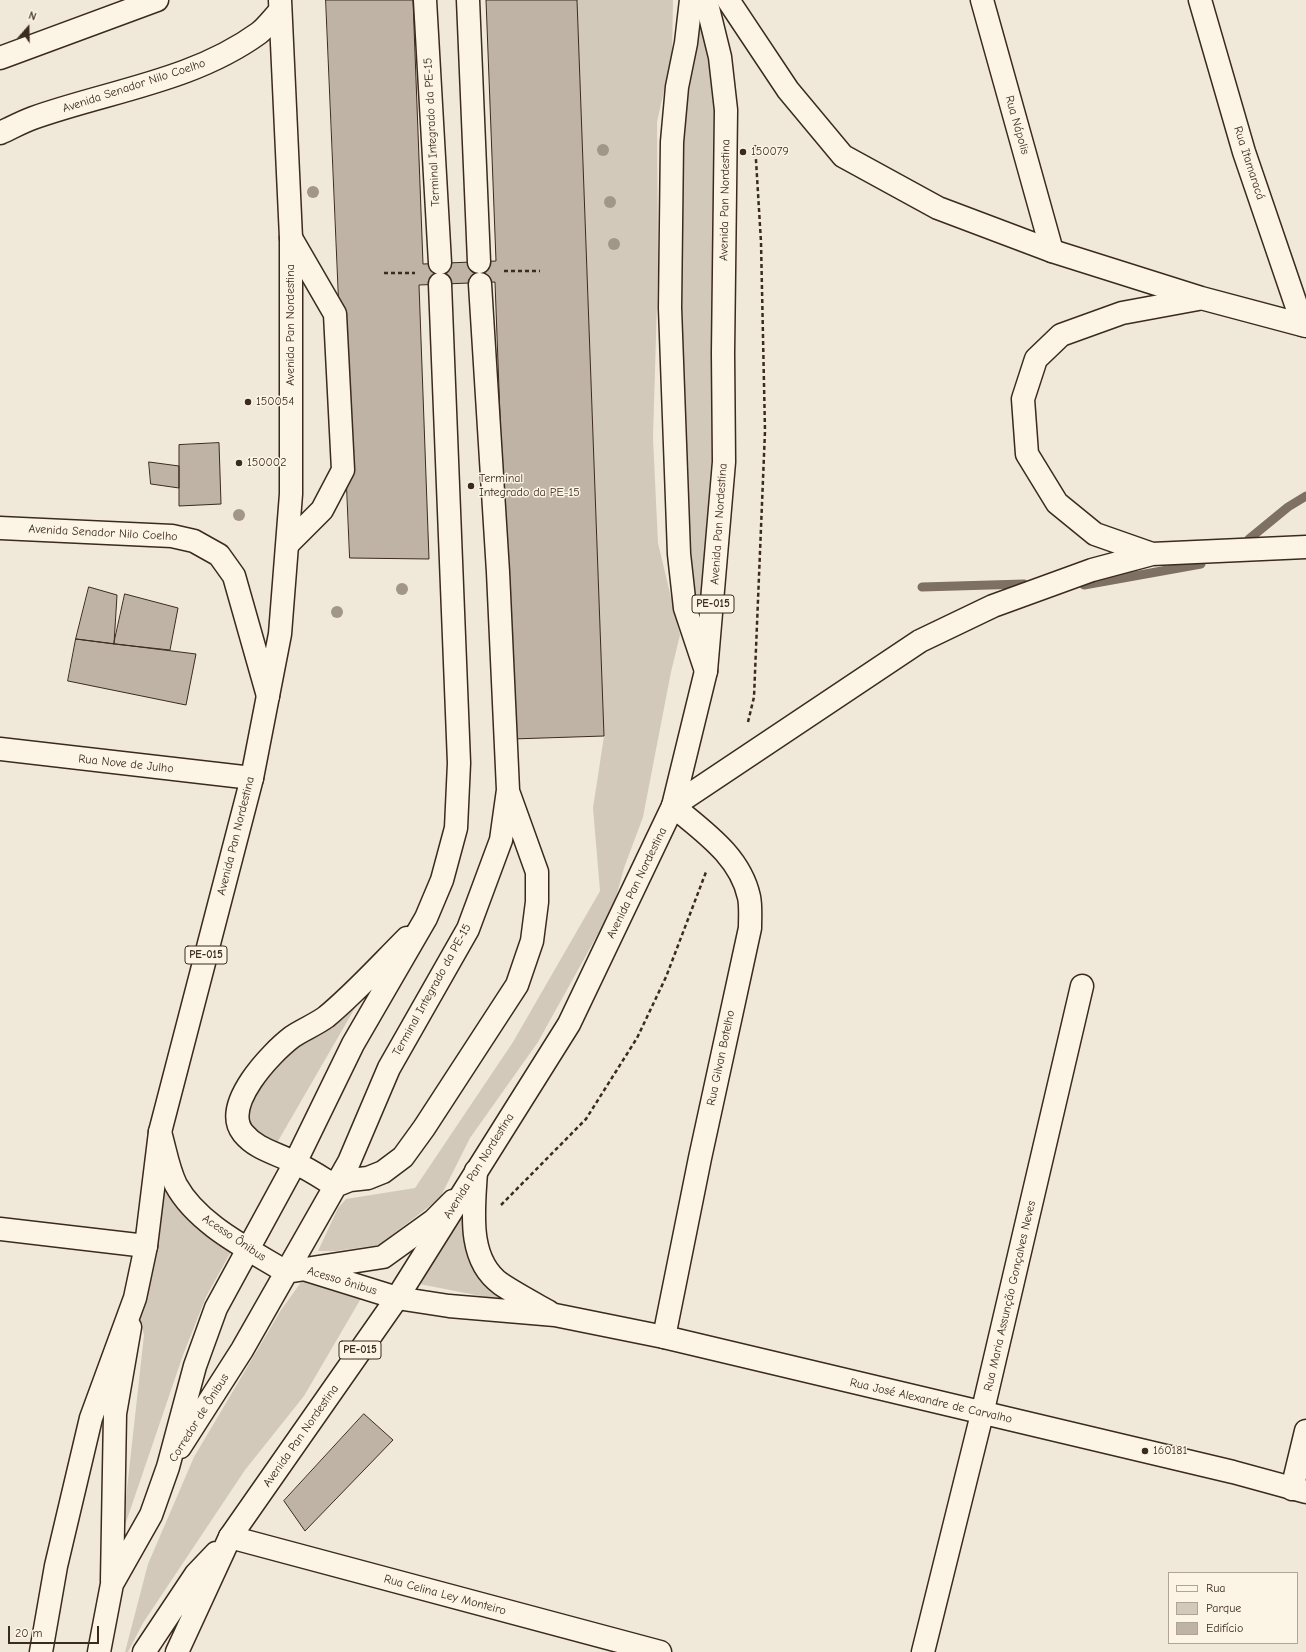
<!DOCTYPE html>
<meta charset="utf-8">
<style>
body{margin:0}
#map{position:relative;width:1306px;height:1652px;overflow:hidden;background:#f0e9d9;font-family:"Comic Neue",sans-serif}
canvas{display:block}
.legend{position:absolute;left:1168px;top:1572px;width:130px;height:72px;box-sizing:border-box;background:#fcf5e5;border:1px solid #afa495;margin:0;padding:5px 7px;list-style:none;font-size:12px;color:#3b2a1e}
.legend li{display:flex;align-items:center;gap:8px;height:20px}
.legend b{width:20px;border:1px solid #afa495}
.north{position:absolute;left:8px;top:8px;width:40px;height:40px;-webkit-text-stroke:3px #fcf5e5;paint-order:stroke;rotate:20deg;font-size:11px;font-weight:700;line-height:16px;text-align:center;color:#3b2a1e}
.north::after{content:'';display:block;margin:auto;width:14px;height:18px;background:#3b2a1e;clip-path:polygon(50% 0,100% 100%,50% 72%,0 100%)}
.scale{position:absolute;left:8px;top:1626px;width:91px;height:18px;box-sizing:border-box;border:2px solid #3b2a1e;border-top:0;padding-left:5px;font-size:12px;line-height:14px;white-space:nowrap;color:#3b2a1e;-webkit-text-stroke:3px #fcf5e5;paint-order:stroke}
</style>
<div id="map">
<canvas width="1306" height="1652"></canvas>
<ul class="legend">
<li><b style="height:5px;background:#fcf5e5"></b>Rua</li>
<li><b style="height:11px;background:#d2c9ba"></b>Parque</li>
<li><b style="height:11px;background:#beb3a4"></b>Edifício</li>
</ul>
<div class="north">N</div>
<div class="scale">20 m</div>
</div>
<script>
const ctx = document.querySelector('canvas').getContext('2d');
ctx.lineJoin = 'round';
function paint(path, color) {
  ctx.fillStyle = color;
  ctx.fill(path, 'evenodd');
}
function strokePath(path, color, width, dash) {
  ctx.strokeStyle = color;
  ctx.lineWidth = width;
  ctx.lineCap = dash ? 'butt' : 'round';
  ctx.setLineDash(dash || []);
  ctx.stroke(path);
}
function drawText(font, color, halo, rows, align = 'center') {
  ctx.font = font + ' "Comic Neue",sans-serif';
  ctx.lineWidth = 3;
  ctx.setLineDash([]);
  ctx.textBaseline = 'middle';
  ctx.strokeStyle = halo;
  ctx.fillStyle = color;
  for (const [text, x, y, turn = 0] of rows) {
    ctx.save();
    ctx.translate(x, y);
    ctx.rotate((+turn || 0) * Math.PI / 180);
    ctx.textAlign = isNaN(turn) ? turn : align;
    if (halo) ctx.strokeText(text, 0, 0);
    ctx.fillText(text, 0, 0);
    ctx.restore();
  }
}
const green = new Path2D(`
 M577,0H673L672,55L657,122L658,269L653,438L658,543L680,635L671,672L643,817L624,868L614,905L538,1042L470,1138L440,1198L379,1245L336,1251H318L338,1208L346,1199L415,1188L513,1042L600,891L593,808L604,736Z
 M703,0L716,56L713,496L704,638L689,588L677,521V87Z
 M359,1001L274,1148L250,1127L249,1112L257,1088L292,1038Z
 M161,1175L173,1202L234,1246L206,1297L183,1355L122,1534L144,1335L135,1298Z
 M464,1205L467,1256L492,1289L517,1303L414,1283Z
 M302,1281L363,1295L304,1396L245,1470L143,1623L128,1652H125L148,1564L194,1457L281,1310Z`);
const stream = new Path2D(`
 M1249,539L1288,507L1306,496
 M1084,585L1201,564
 M922,587L1024,584`);
const building = new Path2D(`
 M326,0H413L423,264L496,261L486,0H577L604,736L512,739L495,282L419,285L429,559L350,558Z
 M219,443L221,504L179,506V445Z
 M149,462L179,466V488L151,484Z
 M89,587L117,595L114,644L76,639Z
 M125,594L178,608L170,650L114,644Z
 M76,639L196,654L186,705L68,681Z
 M364,1414L393,1440L305,1531L284,1501Z`);
const path = new Path2D(`
 M504,271H540
 M384,273H415
 M748,722L754,697L765,431L761,242L755,144
 M501,1205L586,1119L637,1038L666,977L706,872`);
const minor = new Path2D(`
 M425,0L440,263
 M468,0L479,262
 M691,0L686,43L677,87L672,142L670,308L679,554L685,608L706,671
 M982,0L1052,251
 M1200,0L1244,152L1303,325
 M0,58L157,0
 M288,544L322,510L343,470L335,314L291,238
 M0,749L252,778
 M160,1132C165,1149 168,1169 176,1185C198,1225 249,1249 286,1272
 M335,1186L350,1180L368,1178L383,1172L403,1157L424,1128L517,985L532,941L537,902V872L509,794
 M335,1186C322,1178 309,1169 295,1163C277,1153 257,1150 243,1133C221,1105 271,1053 292,1037C302,1030 315,1025 326,1017C355,993 380,965 407,938
 M0,1229L146,1246
 M307,1270L397,1298
 M286,1272L383,1257L433,1221L453,1201
 M664,1337L700,1158L750,928C750,918 751,906 749,897C740,856 704,832 673,806
 M180,1447L242,1350L349,1162L389,1068L468,929L501,840L508,790L498,572L480,284
 M1292,1489L1306,1431
 M230,1537L660,1652
 M112,1581L115,1414L130,1327
 M99,1652L112,1584L151,1515L168,1467L195,1366L216,1308L295,1163L353,1044L426,918L442,880L456,828L459,763L440,284
 M923,1652L982,1414L1082,986`);
const major = new Path2D(`
 M728,0L788,90L843,156L938,208L1052,251L1201,298L1306,326
 M0,133C11,128 22,122 33,118C109,91 193,81 259,33C267,27 273,18 280,11
 M0,528L172,536L194,541L219,555L234,576L268,696
 M1152,554L1095,534L1057,503L1027,454L1023,399L1036,359L1061,335L1122,313L1198,299
 M673,806L920,641L993,606L1092,570L1152,554L1306,547
 M476,1171C474,1208 466,1259 501,1284C516,1294 533,1303 549,1312
 M397,1298L449,1306L555,1315L664,1337L1233,1472L1306,1492`);
const highway = new Path2D(`
 M41,1652L56,1566L91,1418L135,1298L146,1246L160,1132L252,778L280,634L291,494V238L280,0
 M144,1652L196,1574L216,1553
 M177,1652L230,1537L397,1298L569,1024L673,806L706,671L724,462L723,353L726,110L720,57L706,0`);
const trees = [
 [603,150],
 [313,192],
 [610,202],
 [614,244],
 [239,515],
 [402,589],
 [337,612]
];
const markers = [
 [743,152,4,"#3b2a1e"],
 [248,402,4,"#3b2a1e"],
 [239,463,4,"#3b2a1e"],
 [471,486,4,"#3b2a1e"],
 [1145,1451,4,"#3b2a1e"]
];
const shields = [
 [713,604,42],
 [206,955,42],
 [360,1350,42]
];
const shieldNames = [
 ["PE-015",713,604],
 ["PE-015",206,955],
 ["PE-015",360,1350]
];
const streetNames = [
 ["Avenida Senador Nilo Coelho",134,86,-18],
 ["Rua Nápolis",1017,125,74],
 ["Terminal Integrado da PE-15",432,132,-93],
 ["Rua Itamaracá",1249,163,72],
 ["Avenida Pan Nordestina",725,200,-89],
 ["Avenida Pan Nordestina",291,325,-90],
 ["Avenida Pan Nordestina",719,524,-86],
 ["Avenida Senador Nilo Coelho",103,533,3],
 ["Rua Nove de Julho",126,764,6],
 ["Avenida Pan Nordestina",236,836,-76],
 ["Avenida Pan Nordestina",637,883,-64],
 ["Terminal Integrado da PE-15",432,990,-61],
 ["Rua Gilvan Botelho",721,1058,-78],
 ["Avenida Pan Nordestina",479,1166,-58],
 ["Acesso Ônibus",234,1238,34],
 ["Acesso ônibus",342,1281,17],
 ["Rua Maria Assunção Gonçalves Neves",1010,1296,-77],
 ["Rua José Alexandre de Carvalho",931,1401,13],
 ["Corredor de Ônibus",199,1418,-58],
 ["Avenida Pan Nordestina",301,1436,-55],
 ["Rua Celina Ley Monteiro",445,1595,15]
];
const poiNames = [
 ["150079",751,152],
 ["150054",256,402],
 ["150002",247,463],
 ["Terminal",479,479],
 ["Integrado da PE-15",479,493],
 ["160181",1153,1451]
];
paint(green, '#d2c9ba');
strokePath(stream, '#7e7163', 9);
paint(building, '#beb3a4');
strokePath(building, '#3b2a1e', 1);
strokePath(minor, '#3b2a1e', 25);
strokePath(major, '#3b2a1e', 25);
strokePath(highway, '#3b2a1e', 25);
strokePath(path, '#3b2a1e', 2.5, [4, 3]);
strokePath(minor, '#fcf5e5', 22);
strokePath(major, '#fcf5e5', 22);
strokePath(highway, '#fcf5e5', 22);
ctx.fillStyle = '#a19688';
for (const [x, y] of trees) {
  ctx.beginPath();
  ctx.arc(x, y, 6, 0, 2 * Math.PI);
  ctx.fill();
}
for (const [x, y, r, color] of markers) {
  const dot = new Path2D();
  dot.arc(x, y, r, 0, 2 * Math.PI);
  ctx.fillStyle = color;
  ctx.fill(dot);
  strokePath(dot, '#fcf5e5', 1.5);
}
for (const [x, y, w] of shields) {
  const box = new Path2D();
  box.roundRect(x - w / 2, y - 9, w, 18, 3);
  ctx.fillStyle = '#fcf5e5';
  ctx.fill(box);
  strokePath(box, '#3b2a1e', 1);
}
drawText('bold 11px', '#3b2a1e', null, shieldNames);
drawText('12px', '#3b2a1e', '#fcf5e5', streetNames);
drawText('12px', '#3b2a1e', '#fcf5e5', poiNames, 'left');
</script>
